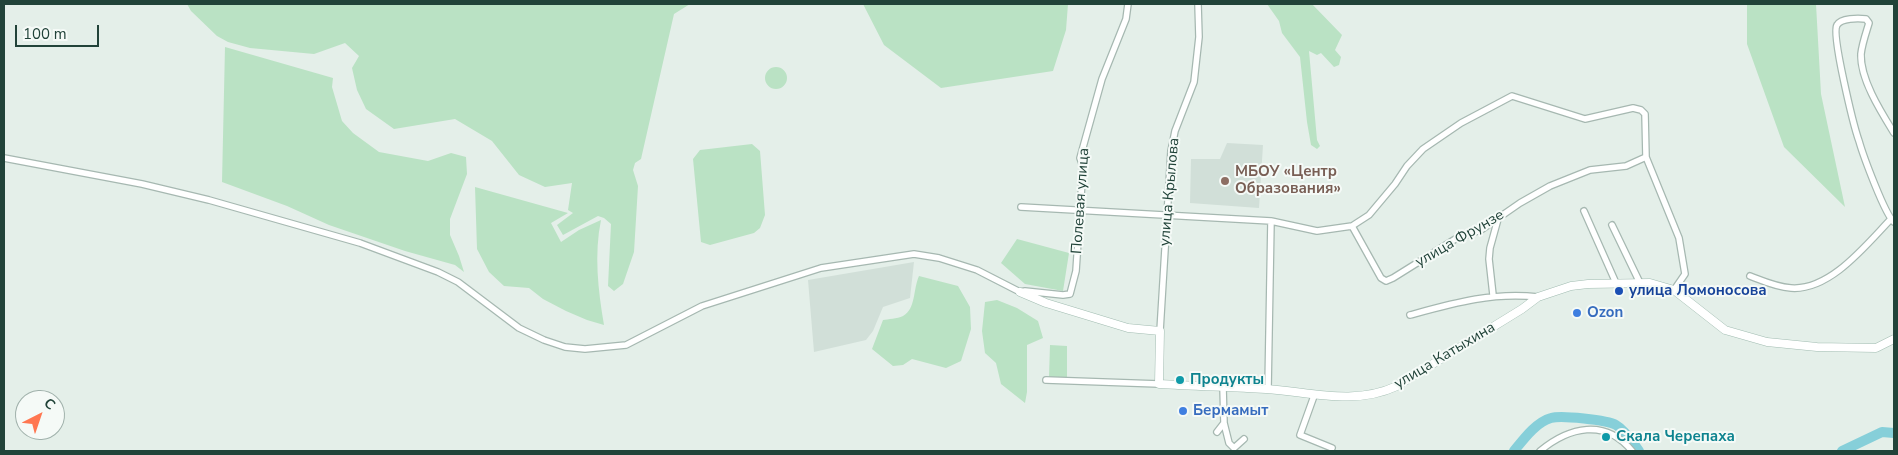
<!DOCTYPE html>
<meta charset="utf-8">
<style>
body{margin:0}
#map{position:relative;width:1898px;height:455px;overflow:hidden;background:#e4efe9;font-family:"Nunito Sans",sans-serif}
canvas{display:block}
.frame{position:absolute;inset:0;border:5px solid #214339;pointer-events:none}
.north{position:absolute;left:15px;top:390px;width:50px;height:50px;box-sizing:border-box;background:#f5faf7;border:1px solid #a0b1ab;border-radius:50%;rotate:41deg;font-size:14px;font-weight:700;line-height:20px;text-align:center;color:#214339}
.north::after{content:'';display:block;margin:auto;width:18px;height:22px;background:#ff7751;clip-path:polygon(50% 0,100% 100%,50% 72%,0 100%)}
.scale{position:absolute;left:15px;top:25px;width:84px;height:22px;box-sizing:border-box;border:2px solid #214339;border-top:0;padding-left:6px;font-size:15px;line-height:18px;white-space:nowrap;color:#214339;-webkit-text-stroke:4px #f5faf7;paint-order:stroke}
</style>
<div id="map">
<canvas width="1898" height="455"></canvas>
<div class="frame"></div>
<div class="north">С</div>
<div class="scale">100 m</div>
</div>
<script>
const ctx = document.querySelector('canvas').getContext('2d');
ctx.lineJoin = 'round';
function paint(path, color) {
  ctx.fillStyle = color;
  ctx.fill(path, 'evenodd');
}
function strokePath(path, color, width, dash) {
  ctx.strokeStyle = color;
  ctx.lineWidth = width;
  ctx.lineCap = dash ? 'butt' : 'round';
  ctx.setLineDash(dash || []);
  ctx.stroke(path);
}
function drawText(font, color, halo, rows, align = 'center') {
  ctx.font = font + ' "Nunito Sans",sans-serif';
  ctx.lineWidth = 4;
  ctx.setLineDash([]);
  ctx.textBaseline = 'middle';
  ctx.strokeStyle = halo;
  ctx.fillStyle = color;
  for (const [text, x, y, turn = 0] of rows) {
    ctx.save();
    ctx.translate(x, y);
    ctx.rotate((+turn || 0) * Math.PI / 180);
    ctx.textAlign = isNaN(turn) ? turn : align;
    if (halo) ctx.strokeText(text, 0, 0);
    ctx.fillText(text, 0, 0);
    ctx.restore();
  }
}
const built = new Path2D(`
 M1227,143L1263,145L1259,208L1190,203L1191,159H1220Z
 M914,262L910,298L883,307L873,331L866,340L814,352L808,280Z`);
const green = new Path2D(`
 M187,4H690L674,14L641,159L635,163L633,170L638,186L634,252L623,284L614,291L608,286L611,224L604,218L598,216L563,235L557,225L573,213L568,210L572,183L545,187L519,175L492,141L455,119L394,129L366,109L357,90L352,68L359,56L345,43L314,54L250,48L228,42L217,36L191,11Z
 M863,4H1068L1066,30L1053,71L941,88L884,45Z
 M1267,4H1312L1342,35L1335,50L1341,57L1339,65L1334,67L1321,53L1317,55L1309,51L1317,140L1320,146L1317,149L1311,145L1307,122L1300,57L1282,33L1279,21Z
 M1747,4H1816L1821,94L1845,207L1784,147L1747,44Z
 M225,47L333,78L332,87L342,121L353,133L379,152L428,161L451,153L466,157L467,174L450,219V235L459,256L464,272L455,265L405,251L329,225L287,206L222,182Z
 M765 78a11 11 0 1 1 22 0a11 11 0 1 1-22 0Z
 M752,144L760,151L765,215L760,228L754,233L710,245L701,242L693,159L700,150Z
 M475,187L568,213L551,223L561,242L579,230L601,220C594,254 598,290 604,325L587,320L566,311L543,299L529,288L504,286L489,272L477,249Z
 M1017,239L1069,253L1063,291L1025,284L1001,263Z
 M919,276L958,286L970,307L971,329L961,361L946,368L912,359L903,365L893,366L872,349L883,320C888,319 897,319 903,316C916,309 913,289 919,276Z
 M997,300L1017,308L1038,321L1043,338L1027,345V392L1025,403L1001,384L996,363L985,353L982,331L985,302Z
 M1050,345L1067,346V377H1049Z`);
const river = new Path2D(`
 M1514,451C1523,440 1536,422 1551,418C1561,415 1607,420 1616,425C1625,430 1633,443 1639,451
 M1842,451L1882,432L1894,433`);
const street = new Path2D(`
 M1894,133C1881,112 1860,79 1861,54C1862,44 1866,33 1869,23L1866,19C1858,18 1841,18 1837,25C1831,34 1854,127 1859,141C1863,155 1885,215 1894,222
 M4,158L142,184L209,200L360,243L438,272L458,282L519,328L544,340L565,347L585,349L626,345L702,306L821,268L914,254L939,258L977,270L1020,292L1025,291L1063,295L1070,294L1076,271L1083,166L1080,158L1102,79L1126,19L1128,4
 M1021,207L1271,221L1317,231L1352,226L1369,215L1395,184L1407,166L1423,149L1461,123L1512,96L1585,119L1633,108L1641,110L1645,114L1646,157L1679,238L1685,274L1674,290
 M1584,211L1616,283
 M1612,225L1640,283
 M1352,226L1381,278L1386,281L1393,278L1457,238L1481,230L1520,203L1550,186L1590,170L1626,166L1646,157
 M1750,276C1763,281 1776,287 1791,288C1830,291 1866,245 1891,219
 M1493,295L1489,259L1490,248L1498,219
 M1410,315C1454,303 1492,292 1538,297
 M1160,331L1171,151L1175,131L1194,82L1199,37L1198,4
 M1046,380L1159,384
 M1268,389L1271,221
 M1314,396L1300,435L1332,448
 M1224,423L1229,443L1234,448L1244,439
 M1217,432L1224,423L1223,387
 M1540,451C1569,427 1605,418 1632,451`);
const secondary = new Path2D(`
 M1020,292L1046,303L1128,328L1160,331L1159,384C1194,386 1230,387 1266,389C1311,392 1354,406 1397,386L1522,309L1538,297L1571,286L1588,284L1650,283L1674,290L1725,330L1767,342L1817,347L1876,348L1894,339`);
const markers = [
 [1225,181,5,"#8d6e63"],
 [1619,291,5,"#1a4fb4"],
 [1577,313,5,"#3f7fe0"],
 [1180,380,5,"#0f9aa8"],
 [1183,411,5,"#3f7fe0"],
 [1606,437,5,"#0f9aa8"]
];
const educationNames = [
 ["МБОУ «Центр",1235,172],
 ["Образования»",1235,189]
];
const streetNames = [
 ["улица Крылова",1170,192,-85],
 ["Полевая улица",1081,201,-86],
 ["улица Фрунзе",1460,239,-30],
 ["улица Катыхина",1445,356,-31]
];
const transitNames = [
 ["улица Ломоносова",1629,291]
];
const shopNames = [
 ["Ozon",1587,313],
 ["Бермамыт",1193,411]
];
const cultureNames = [
 ["Продукты",1190,380],
 ["Скала Черепаха",1616,437]
];
paint(built, '#d1dfd8');
paint(green, '#bae2c4');
strokePath(river, '#86cfd9', 10);
strokePath(street, '#a6b8b1', 8);
strokePath(secondary, '#a1bcb1', 9);
strokePath(street, '#fff', 5.5);
strokePath(secondary, '#fff', 8);
for (const [x, y, r, color] of markers) {
  const dot = new Path2D();
  dot.arc(x, y, r, 0, 2 * Math.PI);
  ctx.fillStyle = color;
  ctx.fill(dot);
  strokePath(dot, '#f5faf7', 2);
}
drawText('bold 15px', '#785e54', '#f5faf7', educationNames, 'left');
drawText('15px', '#214339', '#f5faf7', streetNames);
drawText('bold 15px', '#164399', '#f5faf7', transitNames, 'left');
drawText('bold 15px', '#366cbe', '#f5faf7', shopNames, 'left');
drawText('bold 15px', '#0d838f', '#f5faf7', cultureNames, 'left');
</script>
